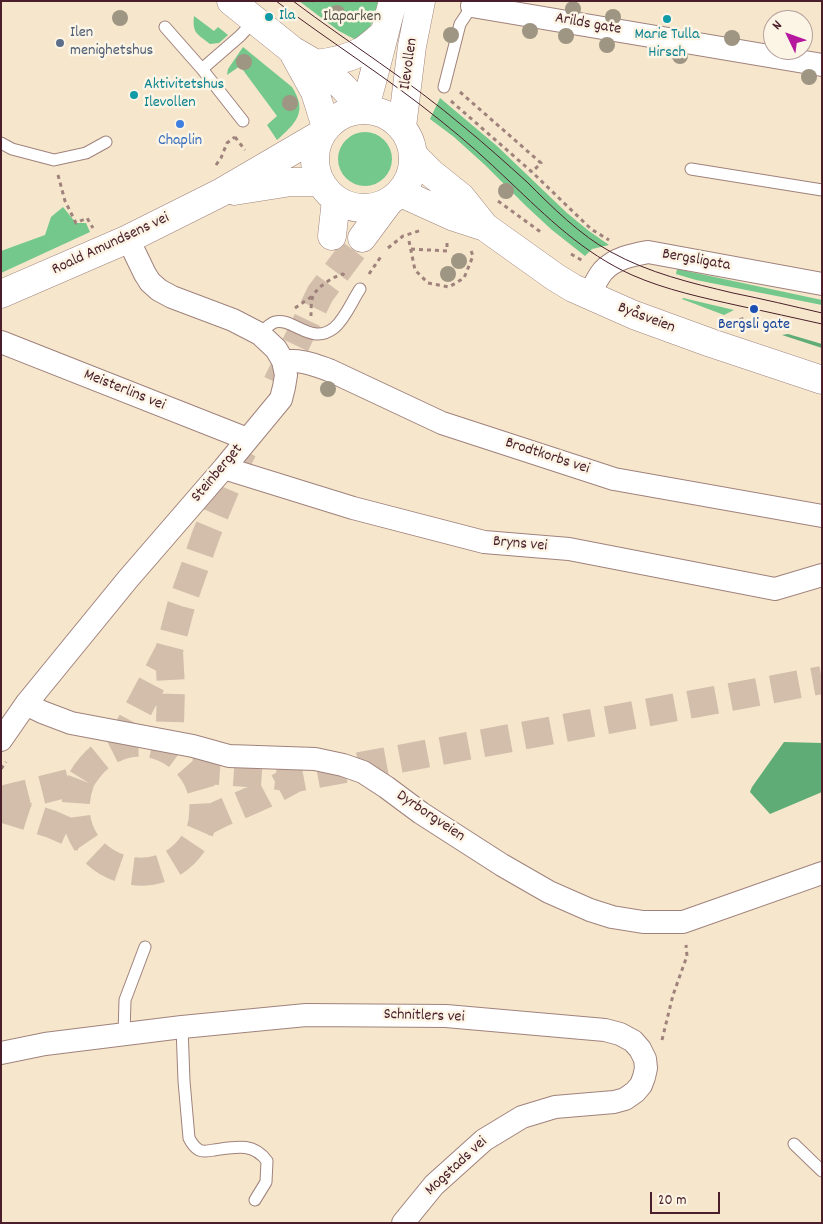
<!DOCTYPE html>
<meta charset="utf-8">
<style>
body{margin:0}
#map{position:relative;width:823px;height:1224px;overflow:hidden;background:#f5e6cc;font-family:Dekko,sans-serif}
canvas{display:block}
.frame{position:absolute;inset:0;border:2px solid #4a1f2b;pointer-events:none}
.north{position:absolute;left:763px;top:10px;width:50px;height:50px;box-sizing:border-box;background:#fcf5e5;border:1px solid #b59f9b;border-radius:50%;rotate:312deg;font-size:14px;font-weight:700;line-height:20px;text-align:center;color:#4a1f2b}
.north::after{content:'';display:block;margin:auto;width:18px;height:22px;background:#b5179e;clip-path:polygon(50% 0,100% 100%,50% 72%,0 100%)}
.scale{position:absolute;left:650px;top:1192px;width:70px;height:22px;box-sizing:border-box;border:2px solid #4a1f2b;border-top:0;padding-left:6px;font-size:15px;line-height:18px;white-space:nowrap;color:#4a1f2b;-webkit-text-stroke:4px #fcf5e5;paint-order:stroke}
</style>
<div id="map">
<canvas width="823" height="1224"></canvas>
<div class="frame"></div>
<div class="north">N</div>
<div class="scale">20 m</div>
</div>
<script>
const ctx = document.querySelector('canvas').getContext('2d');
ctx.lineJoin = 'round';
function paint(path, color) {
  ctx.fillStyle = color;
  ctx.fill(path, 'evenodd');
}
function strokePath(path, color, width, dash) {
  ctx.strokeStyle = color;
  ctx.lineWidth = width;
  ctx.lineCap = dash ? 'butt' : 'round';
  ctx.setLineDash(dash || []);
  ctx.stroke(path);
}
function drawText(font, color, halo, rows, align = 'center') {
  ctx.font = font + ' Dekko,sans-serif';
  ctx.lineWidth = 5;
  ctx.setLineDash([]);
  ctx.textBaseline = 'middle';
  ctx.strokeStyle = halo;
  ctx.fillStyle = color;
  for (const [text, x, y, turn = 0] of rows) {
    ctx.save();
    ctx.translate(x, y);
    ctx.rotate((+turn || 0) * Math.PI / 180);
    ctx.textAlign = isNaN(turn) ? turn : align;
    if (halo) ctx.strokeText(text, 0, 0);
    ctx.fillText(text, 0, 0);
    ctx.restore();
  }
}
const green = new Path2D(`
 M299,1H380C374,18 372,29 358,41L339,31Z
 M194,16L214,31L218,27L228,35L219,43L210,44C198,34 192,34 194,16Z
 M243,47L292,87C308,112 296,123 277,140L267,125L277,116L240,66L227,75L228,69Z
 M440,98L497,146L567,213L589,231L609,245L592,249L585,256L552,230L526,206L485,165L454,137L430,119Z
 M338 159a27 27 0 1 1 54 0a27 27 0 1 1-54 0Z
 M63,207L76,223H86L90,232L1,273V251L45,235L51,217Z
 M677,269L822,300V305L696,280L676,274Z
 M683,298L734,310L724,315L682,299Z`);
const forest = new Path2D(`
 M788,334L822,344V348L782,335Z
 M784,742L822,743V792L770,814L750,792L752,787Z`);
const highwayTunnel = new Path2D(`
 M277,383L320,294L362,238
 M169,652L171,687L170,724L174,752
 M119,746L169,651L181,606L206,535L235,466L244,448
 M192,769L263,774L296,778
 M1,800L81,780C89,767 98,756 113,749C157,727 209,766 203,814C203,821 202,827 199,833C163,909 50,863 81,780
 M1,808L51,824L83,838
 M202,823L222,813L264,795L296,778L822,680`);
const path = new Path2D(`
 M312,1H313
 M460,92L541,163L532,172
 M451,101L532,172L591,229L609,240
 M235,137L245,150
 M216,165L221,158L227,143L235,137
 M58,175L65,201L76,223L87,218L93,228
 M498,201L542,233
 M409,241L415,270L428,283L449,287L464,278L473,256L470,248
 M388,248L403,236L422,230
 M411,249L447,251V241
 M571,254L583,261
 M369,274L382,255
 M295,308L314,295
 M311,316C311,310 311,301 313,296C317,287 334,276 343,274L347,278
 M732,322L745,318
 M1,769L6,762
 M662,1040L673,995L687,956L686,945`);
const lane = new Path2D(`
 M165,27L202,69
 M444,87L460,24L472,6
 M243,121L202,69L240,36L255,20
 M1,143L12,149L54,160L86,153L106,142
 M691,169L822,190
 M260,334C264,330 269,324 275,322C293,317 311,346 334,328C345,319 352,301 360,289
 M182,1027L184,1081L189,1138C191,1142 194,1147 199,1150C203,1152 209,1151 214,1150C235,1147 253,1142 267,1161L266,1182L255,1200
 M124,1034L125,1000L145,947
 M794,1144L822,1171`);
const street = new Path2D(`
 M472,6L822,65
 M589,296C593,288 597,278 603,271C615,258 632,255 648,252L822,284
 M1,342L247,439
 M283,361C303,360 312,364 329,370L442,423L614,479L822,516
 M224,468L353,508L484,542L569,549L775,589L822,575
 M26,704L42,712L71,723L193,746L229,756L315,759L343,765L363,772L386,787L421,813L502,865L549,892L590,910L612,917L643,922H683L822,873
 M1,740L26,704L128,579L224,468L281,399L284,387L286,375L283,361L276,349L260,334L233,320L172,297L159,290L150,282L145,274L128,239
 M1,1053L45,1044L182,1027L306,1015L446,1016L605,1030L620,1034L633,1041L640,1049L645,1059L646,1068L644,1077L641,1085L635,1092L625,1099L614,1102L555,1107L522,1117L484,1140L434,1185L403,1223`);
const secondary = new Path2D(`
 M231,1L292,50L316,64L329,74L343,87L364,110
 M294,54L315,92L326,127
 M316,64C332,62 348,59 362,51C370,46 377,39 384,34
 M315 159a49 49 0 1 1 98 0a49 49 0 1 1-98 0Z
 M364,110C375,74 383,37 393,1
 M402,127L412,46L421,1
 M414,156L431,173L461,197L485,227L555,277L573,288L634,315L711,343L822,380
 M234,191L291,182H320
 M401,193L454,217L485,227
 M1,294L128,239L220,193L321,134`);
const highway = new Path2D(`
 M332,236L336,200
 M362,238L388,203`);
const tram = new Path2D(`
 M276,1C330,42 388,78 441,121C465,140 487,160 509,181C547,217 583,253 632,275C666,290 704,298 740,306C768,312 795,318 822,324
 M293,1C350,44 410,81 464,127C486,145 506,163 527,182C551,206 581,236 611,252C649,273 691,283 733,293C763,299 792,306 822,313`);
const trees = [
 [573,9],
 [337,13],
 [613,17],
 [120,18],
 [530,31],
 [451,35],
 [566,36],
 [732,38],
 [607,45],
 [680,56],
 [244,62],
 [809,77],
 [290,103],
 [506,191],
 [459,261],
 [448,274],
 [328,389]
];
const markers = [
 [269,17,5,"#0f9aa8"],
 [667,19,5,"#0f9aa8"],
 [60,43,5,"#5c6f8a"],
 [134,95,5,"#0f9aa8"],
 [180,124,5,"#3f7fe0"],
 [754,309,5,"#1a4fb4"]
];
const cultureNames = [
 ["Ila",279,17],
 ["Marie Tulla",667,36,"center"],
 ["Hirsch",667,54,"center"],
 ["Aktivitetshus",144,86],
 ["Ilevollen",144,104]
];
const parkNames = [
 ["Ilaparken",352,18]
];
const streetNames = [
 ["Arilds gate",588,25,10],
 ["Ilevollen",410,64,-82],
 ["Roald Amundsens vei",111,245,-25],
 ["Bergsligata",696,261,10],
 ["Byåsveien",646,319,21],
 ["Meisterlins vei",124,391,22],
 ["Brodtkorbs vei",547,457,18],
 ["Steinberget",218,474,-50],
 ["Bryns vei",520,545,5],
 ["Dyrborgveien",430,817,34],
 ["Schnitlers vei",424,1017,2],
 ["Mogstads vei",457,1167,-43]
];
const serviceNames = [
 ["Ilen",70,34],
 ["menighetshus",70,52]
];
const shopNames = [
 ["Chaplin",180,142]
];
const transitNames = [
 ["Bergsli gate",754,326]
];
paint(green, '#74c88b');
paint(forest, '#5fac77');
strokePath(highwayTunnel, '#d3beac', 28, [28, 14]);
strokePath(lane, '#a0827c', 13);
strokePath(street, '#a0827c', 24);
strokePath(secondary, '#a0827c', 29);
strokePath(highway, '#a0827c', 29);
strokePath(path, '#a0827c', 3, [4, 4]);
strokePath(lane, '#fff', 11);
strokePath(street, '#fff', 22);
strokePath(secondary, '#fff', 28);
strokePath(highway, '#fff', 28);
strokePath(tram, '#4a1f2b', 1);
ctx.fillStyle = '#9e9583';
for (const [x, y] of trees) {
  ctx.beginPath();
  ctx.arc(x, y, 8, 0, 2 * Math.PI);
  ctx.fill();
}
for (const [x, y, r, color] of markers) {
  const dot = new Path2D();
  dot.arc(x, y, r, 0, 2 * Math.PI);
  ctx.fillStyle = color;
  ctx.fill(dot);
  strokePath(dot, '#fcf5e5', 2);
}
drawText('16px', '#0d838f', '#fcf5e5', cultureNames, 'left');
drawText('16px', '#575248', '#fcf5e5', parkNames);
drawText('16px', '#4a1f2b', '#fcf5e5', streetNames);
drawText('16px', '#4e5e75', '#fcf5e5', serviceNames, 'left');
drawText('16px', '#366cbe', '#fcf5e5', shopNames);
drawText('16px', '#164399', '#fcf5e5', transitNames);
</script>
